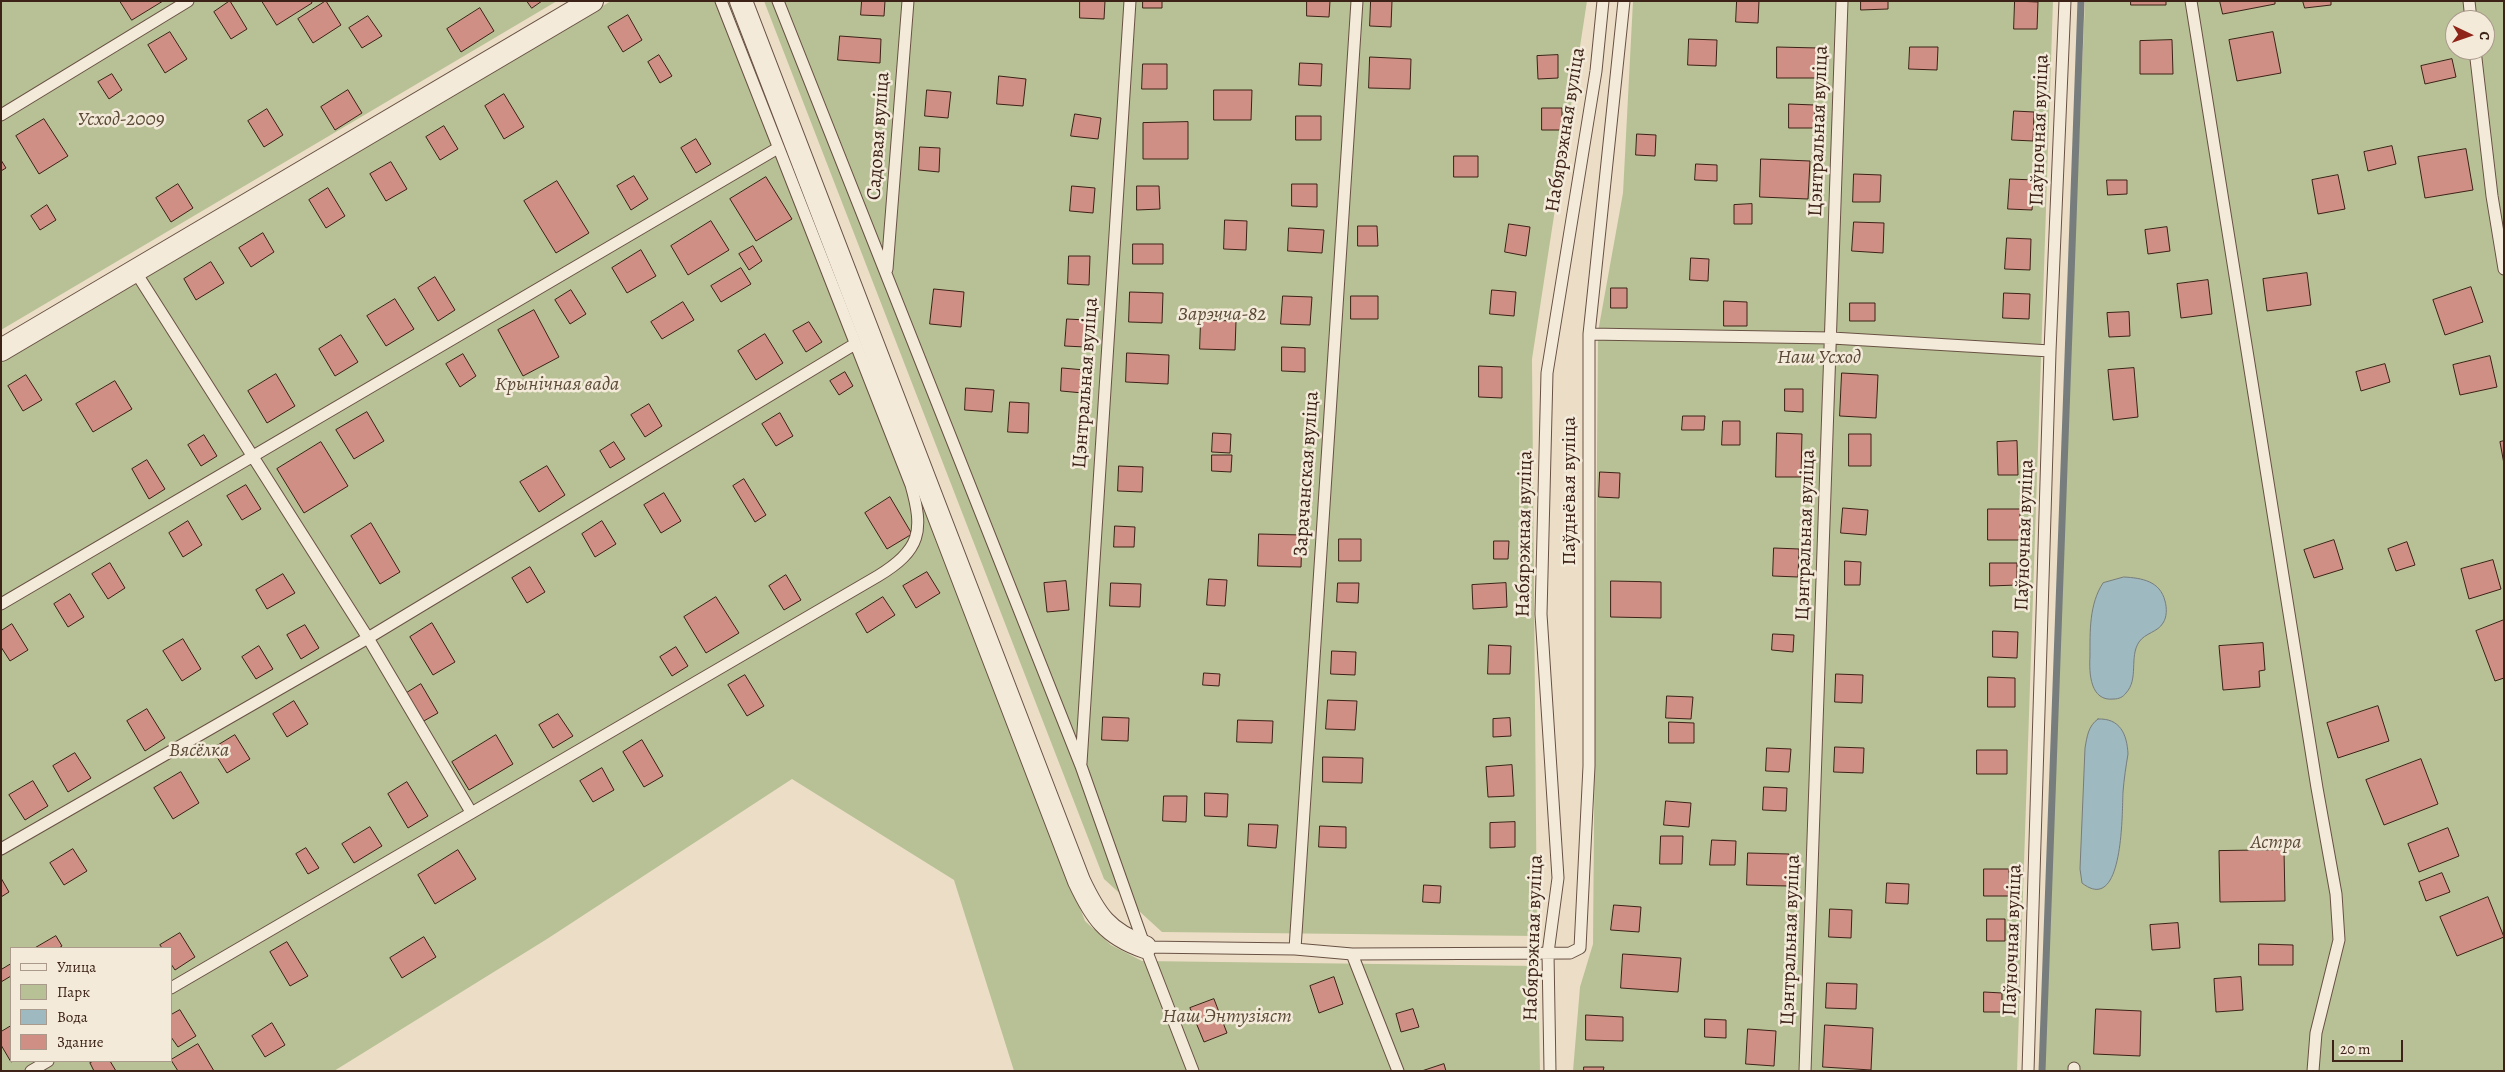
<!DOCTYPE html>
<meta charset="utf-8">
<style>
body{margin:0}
#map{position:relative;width:2505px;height:1072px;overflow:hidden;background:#ecdec6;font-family:Alegreya,serif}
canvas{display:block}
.frame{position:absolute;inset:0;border:2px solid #3c2217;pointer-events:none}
.legend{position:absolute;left:10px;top:947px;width:162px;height:115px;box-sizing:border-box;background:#f3eada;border:1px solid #aa9a8c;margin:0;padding:6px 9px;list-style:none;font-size:15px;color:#3c2217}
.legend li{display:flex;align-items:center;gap:10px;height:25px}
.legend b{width:25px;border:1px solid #aa9a8c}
.north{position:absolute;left:2445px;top:10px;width:50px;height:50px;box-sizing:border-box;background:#f3eada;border:1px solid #aa9a8c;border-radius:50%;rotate:93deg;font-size:14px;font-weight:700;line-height:20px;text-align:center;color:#3c2217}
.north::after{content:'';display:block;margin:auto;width:18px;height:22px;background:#8f2418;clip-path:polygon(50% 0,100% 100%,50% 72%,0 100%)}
.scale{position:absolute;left:2332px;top:1040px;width:71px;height:22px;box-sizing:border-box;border:2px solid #3c2217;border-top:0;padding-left:6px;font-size:15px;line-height:18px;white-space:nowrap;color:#3c2217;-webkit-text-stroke:4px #f3eada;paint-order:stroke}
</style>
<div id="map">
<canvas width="2505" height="1072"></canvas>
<div class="frame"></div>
<ul class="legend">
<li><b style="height:6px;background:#f3eada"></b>Улица</li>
<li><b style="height:14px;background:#b8c195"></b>Парк</li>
<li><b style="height:14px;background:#9fb9c1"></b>Вода</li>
<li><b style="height:14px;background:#d08f84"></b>Здание</li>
</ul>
<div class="north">С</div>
<div class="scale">20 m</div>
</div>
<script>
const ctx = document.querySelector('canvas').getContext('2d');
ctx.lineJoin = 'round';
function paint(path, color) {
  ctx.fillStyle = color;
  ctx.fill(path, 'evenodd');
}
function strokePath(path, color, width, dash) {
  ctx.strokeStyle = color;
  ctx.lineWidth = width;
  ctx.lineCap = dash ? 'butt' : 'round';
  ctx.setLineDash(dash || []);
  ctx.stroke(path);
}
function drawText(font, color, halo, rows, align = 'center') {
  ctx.font = font + ' Alegreya,serif';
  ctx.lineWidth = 5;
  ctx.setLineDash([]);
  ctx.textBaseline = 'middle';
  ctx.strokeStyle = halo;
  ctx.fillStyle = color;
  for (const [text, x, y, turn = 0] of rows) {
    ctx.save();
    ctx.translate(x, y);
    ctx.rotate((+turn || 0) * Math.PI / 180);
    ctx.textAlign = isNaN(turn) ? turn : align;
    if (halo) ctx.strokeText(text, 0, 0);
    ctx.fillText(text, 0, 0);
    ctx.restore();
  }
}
const green = new Path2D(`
 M1,1H557L1,330Z
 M611,1H731L1085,921L1111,945L1142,961L1538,966L1540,1071H1014L954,880L792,779L547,939L334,1071H1V363ZM11,948H171V1061H11Z
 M764,1H1587L1532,359L1537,936L1162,932L1104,879Z
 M1633,1H2053L2017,1071H1573L1580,987L1593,944L1598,332L1623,193Z
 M2085,1H2504V1071H2039ZM2455,20H2485V50H2455Z`);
const water = new Path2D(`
 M2124,577C2142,578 2160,581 2165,601C2167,608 2167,617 2163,623C2158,632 2145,633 2139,642C2129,657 2139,679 2126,693C2123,697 2119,699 2114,699C2090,702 2089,673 2090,656C2090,632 2089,604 2103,583Z
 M2098,719C2120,718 2127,734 2128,754C2126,766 2124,779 2123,792C2122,811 2124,916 2082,883L2080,869L2085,748C2087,737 2088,726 2098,719Z`);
const stream = new Path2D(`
 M2042,1071L2081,1`);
const building = new Path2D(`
 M120,1H163L132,20Z
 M230,1L247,29L231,39L214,12Z
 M262,1H311L312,3L277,25Z
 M326,1L341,25L313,43L298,19Z
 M527,1H542L532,8Z
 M862,1H885L884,16L861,15Z
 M1080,1H1105L1104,19L1080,18Z
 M1143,1H1162V8H1143Z
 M1307,1H1330L1329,17L1307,16Z
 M1371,1H1392L1391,27L1370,26Z
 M1737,1H1759L1758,23L1736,22Z
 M1861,1H1888V9L1861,10Z
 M2015,1L2038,2L2037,29H2014Z
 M2131,1H2166V5H2131Z
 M2220,1H2275V4L2223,14Z
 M2303,1H2331V5L2305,8Z
 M480,8L494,31L461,52L447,29Z
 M628,15L642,40L623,52L608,27Z
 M368,16L382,36L362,48L349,28Z
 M170,32L187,59L165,73L148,45Z
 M2273,32L2281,73L2237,81L2229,40Z
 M840,36L881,39L880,63L838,60Z
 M1689,39L1717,40L1716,66L1688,65Z
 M2172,40L2173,74H2140V41Z
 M1777,47L1818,48L1817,78H1777Z
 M1910,47H1938L1937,70L1909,69Z
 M659,55L672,76L660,83L648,62Z
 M1558,55V78L1538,79L1537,56Z
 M1370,57L1411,59L1410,89L1369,88Z
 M2452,59L2456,77L2425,84L2421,66Z
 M1300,63L1322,64L1321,86L1299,85Z
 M1143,64H1167V89H1142Z
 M112,74L122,90L109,99L98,82Z
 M999,76L1026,79L1023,106L997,104Z
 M348,90L362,113L335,130L321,107Z
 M927,90L951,92L948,118L925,116Z
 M1214,90H1252L1251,120H1214Z
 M504,94L524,127L504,139L485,106Z
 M1789,104L1815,105L1814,128H1789Z
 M1542,108H1562V130H1542Z
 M267,109L283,135L264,147L248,121Z
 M2014,111L2034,112L2033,141L2012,140Z
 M1075,114L1101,118L1098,139L1071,136Z
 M1296,116H1321V140H1296Z
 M44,119L68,156L39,174L16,136Z
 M1188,122V159H1143V123Z
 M444,126L458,149L440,160L426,137Z
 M1637,134L1656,135L1655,156L1636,155Z
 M696,139L711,164L696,173L681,148Z
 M2392,146L2396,164L2368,171L2364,152Z
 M920,147L940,148L939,172L919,170Z
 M2466,149L2473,190L2425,198L2418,157Z
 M1454,156H1478V177H1454Z
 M1761,159L1810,161L1808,199L1760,197Z
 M1,160L6,168L1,171Z
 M391,162L407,189L386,201L370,174Z
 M1696,164L1717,165V181L1695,180Z
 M1854,174L1881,175L1880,202H1853Z
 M2338,175L2345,209L2318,214L2312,180Z
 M634,176L648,199L631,210L617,186Z
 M766,177L792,219L756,241L730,199Z
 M2010,179L2034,180L2032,210L2008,209Z
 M2107,180H2127V194L2108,195Z
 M557,181L589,233L556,253L524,201Z
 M178,184L193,208L171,222L156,198Z
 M1292,184H1317V207L1292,206Z
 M1072,186L1095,188L1093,213L1070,211Z
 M1137,186H1159L1160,209L1137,210Z
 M328,188L345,216L326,228L309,200Z
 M1752,204V224H1734V205Z
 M47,205L56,220L40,230L31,216Z
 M1225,220L1247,221L1246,250L1224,249Z
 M711,221L729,250L688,275L671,246Z
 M1854,222L1884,223L1883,253L1852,251Z
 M1509,224L1530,227L1526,256L1505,252Z
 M1358,226H1377L1378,246H1358Z
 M2167,227L2170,251L2148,254L2145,230Z
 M1289,228L1324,230L1322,253L1288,251Z
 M263,233L274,252L251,267L239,248Z
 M2007,238L2031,239L2030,270L2005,269Z
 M1133,244H1163V264H1133Z
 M753,246L762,261L749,270L739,254Z
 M641,250L656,276L627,293L612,268Z
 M1069,256H1090L1089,285L1068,284Z
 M1691,258L1709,259L1708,281L1690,280Z
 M211,262L224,283L196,300L184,279Z
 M741,268L751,284L721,302L711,286Z
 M2307,273L2311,305L2267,311L2263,279Z
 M435,277L455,310L438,321L418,288Z
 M2208,280L2212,314L2181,318L2177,284Z
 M2471,287L2483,322L2445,335L2433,300Z
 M1611,288H1627V308H1611Z
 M934,289L964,292L961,327L930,324Z
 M571,290L586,314L570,324L555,300Z
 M1492,290L1516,292L1514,316L1490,314Z
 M1130,292L1163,293L1162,323L1129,322Z
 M2004,293L2030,294L2029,319L2003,318Z
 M1283,296L1312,297L1310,325L1281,324Z
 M1351,296H1378V319H1351Z
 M395,299L414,329L386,346L367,316Z
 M1724,301L1747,302V326H1724Z
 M683,302L694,320L662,339L651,322Z
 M1850,303H1875V321H1850Z
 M534,310L559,357L523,376L498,330Z
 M2129,312L2130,336L2109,337L2107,313Z
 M1067,319L1086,320L1085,347L1065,346Z
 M1201,320L1236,321L1235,350L1200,349Z
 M809,322L822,342L806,352L793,331Z
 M765,334L783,363L756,380L738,351Z
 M341,335L358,362L335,376L319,349Z
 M1282,347L1305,348V372L1282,371Z
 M1127,353L1169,355L1168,384L1126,382Z
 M463,354L476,376L460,387L446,364Z
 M2490,356L2497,387L2460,395L2453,365Z
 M2385,364L2390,382L2361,391L2356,372Z
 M1479,366L1502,367V398L1479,397Z
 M1062,368L1085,370L1083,393L1061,391Z
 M2134,368L2138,417L2113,420L2108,370Z
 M845,372L853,386L839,395L830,381Z
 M1842,373L1878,375L1876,418L1840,416Z
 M276,374L295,406L267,423L248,391Z
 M26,375L42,400L23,411L8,386Z
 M115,381L132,409L93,432L76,404Z
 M966,388L994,390L992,412L965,410Z
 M1785,389H1803V412L1785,411Z
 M1010,402L1029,403L1028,433L1008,432Z
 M649,404L662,426L645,437L631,415Z
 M367,412L384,441L354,459L336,430Z
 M780,413L793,436L776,446L762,424Z
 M1683,416H1705L1704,430H1682Z
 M1723,421H1740V445H1722Z
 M1213,433L1231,434L1230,453L1212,452Z
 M1777,433L1802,434L1801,477H1776Z
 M1849,434H1871V466H1849Z
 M204,435L217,456L201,466L188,445Z
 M2017,441L2018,475H1998L1997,442Z
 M2504,441V464L2500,442Z
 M321,442L348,486L304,513L277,469Z
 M614,442L625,459L610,468L600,451Z
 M1212,455H1232L1231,472L1212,471Z
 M147,460L165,489L149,499L132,469Z
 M547,466L565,495L539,512L520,482Z
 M1119,466L1143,467L1142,492L1118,491Z
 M1600,472L1620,473L1619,498L1599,497Z
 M744,479L766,515L755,522L733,486Z
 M246,485L261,509L242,520L227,496Z
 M664,493L681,521L661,533L644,505Z
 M890,497L912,534L887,549L865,513Z
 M1843,508L1868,510L1866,535L1841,533Z
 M1988,509H2020V540H1988Z
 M188,521L202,545L183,557L169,533Z
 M602,521L616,544L595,557L582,534Z
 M371,523L400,572L380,584L351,536Z
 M1115,526L1135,527L1134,547H1114Z
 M1259,534L1302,535L1301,567L1258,566Z
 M1339,539H1361V561H1339Z
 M2334,540L2343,569L2314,578L2304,550Z
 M1494,541H1509L1508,559H1494Z
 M2407,542L2415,565L2396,571L2388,549Z
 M1774,548L1799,549L1798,577L1773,576Z
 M2493,560L2501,589L2469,599L2461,569Z
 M1845,561L1861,562L1860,585H1845Z
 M110,563L125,588L108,599L92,574Z
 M1990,563H2017V585L1990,586Z
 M530,567L545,592L527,603L512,578Z
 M927,572L940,593L916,608L903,586Z
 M283,574L295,593L267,609L256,590Z
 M786,575L801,600L784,610L769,586Z
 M1209,579L1227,580L1225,606L1207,605Z
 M1066,581L1069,610L1047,612L1044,583Z
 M1611,581L1661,582V618L1611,617Z
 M1111,583L1141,584L1140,607L1110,606Z
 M1338,583H1359L1358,603L1337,602Z
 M1506,583L1507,607L1473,609L1472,585Z
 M70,594L84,617L68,627L54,604Z
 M716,597L739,633L706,653L684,617Z
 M883,597L895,615L867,633L856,614Z
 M2504,620V678L2495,681L2476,631Z
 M432,623L455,662L433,675L410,637Z
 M12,624L28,650L10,661L1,647V631Z
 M305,625L319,648L301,659L287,635Z
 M1993,631L2018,632L2017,658L1993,657Z
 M1773,634L1794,635L1793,652L1772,650Z
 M183,639L201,669L182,681L163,651Z
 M2263,643L2265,670L2259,671L2260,687L2223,690L2219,646Z
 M1489,645L1511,646L1510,674H1488Z
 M259,646L273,669L256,679L242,657Z
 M676,647L688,666L672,676L660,657Z
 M1332,651L1356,652L1355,675L1331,674Z
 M1204,673L1220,674L1219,686L1203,685Z
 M1836,674L1863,675L1862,703L1835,702Z
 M745,675L764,706L747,716L728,685Z
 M1988,677L2015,678V707H1988Z
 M421,684L438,713L422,722L405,694Z
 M1667,696L1693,697L1691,719L1666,718Z
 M1328,700L1357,701L1355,730L1326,729Z
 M294,701L308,724L287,737L273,714Z
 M2378,706L2389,741L2338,758L2327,723Z
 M147,709L165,738L145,751L127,721Z
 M558,714L573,736L553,748L539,725Z
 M1103,717L1129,718L1128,741L1102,740Z
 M1510,718L1511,736L1493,737V719Z
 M1238,720L1273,721L1272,743L1237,742Z
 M1669,722L1694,723V743H1669Z
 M235,735L250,759L227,773L212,749Z
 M496,735L513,764L469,790L452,762Z
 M642,740L663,776L644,787L623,752Z
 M1835,747L1864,748L1863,773L1834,772Z
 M1767,748L1791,749L1789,772L1766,771Z
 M1977,750H2007V774H1977Z
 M75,753L91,778L68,792L53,766Z
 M1323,757L1363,758L1362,783L1323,782Z
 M2421,759L2438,804L2384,825L2366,780Z
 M1512,765L1514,796L1488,797L1486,767Z
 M602,768L614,790L593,802L580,781Z
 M181,772L199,803L173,819L154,788Z
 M33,781L48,806L25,820L9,795Z
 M407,782L428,816L408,828L388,794Z
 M1764,787L1787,788L1786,811L1763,810Z
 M1205,793L1228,794L1227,817L1205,816Z
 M1164,796H1187L1186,822L1163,821Z
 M1666,801L1691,803L1689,827L1664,825Z
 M1515,822V847L1490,848V823Z
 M1249,824L1278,825L1276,848L1248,846Z
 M1320,826L1346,827V848L1319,847Z
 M370,827L382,846L354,863L342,844Z
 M2448,828L2459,856L2419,872L2408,844Z
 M1661,836H1683L1682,864H1660Z
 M1712,840L1736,841L1735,865H1710Z
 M306,848L319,868L308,874L296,854Z
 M73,849L87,871L64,885L50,863Z
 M458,850L476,879L435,904L418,875Z
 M2284,850L2285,901L2220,902L2219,851Z
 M1748,853L1789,854L1788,886L1747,885Z
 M1984,869H2009V896H1984Z
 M2442,873L2450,892L2426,901L2419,882Z
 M1,878L9,892L1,897Z
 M1887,883L1909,884L1908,904L1886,903Z
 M1424,885L1441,886L1440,903L1423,902Z
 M2488,897L2504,937L2457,956L2440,917Z
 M1614,905L1641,907L1639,932L1611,930Z
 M1830,909L1852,910L1851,938L1829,937Z
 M1987,919H2005V941H1987Z
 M2178,923L2180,948L2152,950L2150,925Z
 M180,933L195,957L175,970L171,964V948H162L160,945Z
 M56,936L62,946L59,948H35Z
 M424,937L436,957L402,978L390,958Z
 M287,942L308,976L290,986L270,952Z
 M2259,944L2293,945V965H2259Z
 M1623,954L1681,958L1678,992L1621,988Z
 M11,964V976L1,982V970Z
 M1334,977L1343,1004L1319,1013L1310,986Z
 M2241,977L2243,1010L2216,1012L2214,979Z
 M1827,983L1857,984L1856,1009L1826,1008Z
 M1984,992L2002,993V1012H1984Z
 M1214,999L1227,1033L1204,1042L1190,1008Z
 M1413,1009L1419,1027L1401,1032L1396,1014Z
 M2096,1009L2141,1011L2140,1056L2094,1054Z
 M180,1010L196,1036L178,1047L171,1037V1015Z
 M1586,1015L1623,1017V1041L1586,1040Z
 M1705,1019L1726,1020V1038L1705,1037Z
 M272,1023L285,1045L265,1057L252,1036Z
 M1825,1025L1873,1028L1871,1070L1823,1067Z
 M11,1026L13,1061L11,1062L1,1045V1032Z
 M1748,1029L1776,1031L1774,1066L1746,1064Z
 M198,1044L214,1071H178L171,1060Z
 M94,1061H110L116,1071H94L90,1063Z
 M1444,1064L1446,1071H1422Z
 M1584,1067H1604L1603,1071H1584Z`);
const lane = new Path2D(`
 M778,1L1081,766L1145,947L1193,1071
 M2191,1L2317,788L2336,894L2339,940L2316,1033L2313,1071
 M2469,1L2471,20
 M2475,50L2492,196L2504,269
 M1,115L188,1
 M887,269L908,1
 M135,271L368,638L471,812
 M1589,334L1832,338L2050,351
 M1,604L778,148
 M1081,763L1130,1
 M1,849L368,638L855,344
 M1145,947L1295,949L1352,954L1570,953L1580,948L1589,766V334L1624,1
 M1295,949L1357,1
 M1352,954L1398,1071
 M171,988L878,576C921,550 924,531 911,485L721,1
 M31,1071L48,1061
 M1550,1071L1548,953L1558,878L1541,614L1547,373L1596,71L1603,1
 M1805,1071L1842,1
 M2028,1071L2050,351L2065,1
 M2074,1071V1068`);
const street = new Path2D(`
 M741,1L1079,881C1095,915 1107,934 1145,947
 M1,350L592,1`);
const parkNames = [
 ["Усход-2009",121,120],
 ["Зарэчча-82",1222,315],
 ["Наш Усход",1819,358],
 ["Крынічная вада",557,385],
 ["Вясёлка",199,751],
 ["Астра",2276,843],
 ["Наш Энтузіяст",1227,1017]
];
const streetNames = [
 ["Набярэжная вуліца",1566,130,-81],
 ["Паўночная вуліца",2040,130,-88],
 ["Цэнтральная вуліца",1819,131,-88],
 ["Садовая вуліца",879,136,-86],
 ["Цэнтральная вуліца",1086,383,-86],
 ["Зарачанская вуліца",1307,474,-86],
 ["Паўднёвая вуліца",1570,491,-90],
 ["Набярэжная вуліца",1525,534,-89],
 ["Цэнтральная вуліца",1806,535,-88],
 ["Паўночная вуліца",2025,535,-88],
 ["Набярэжная вуліца",1534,938,-88],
 ["Цэнтральная вуліца",1791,940,-88],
 ["Паўночная вуліца",2013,940,-88]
];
paint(green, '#b8c195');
paint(water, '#9fb9c1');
strokePath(water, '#777d7d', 1);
strokePath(stream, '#777d7d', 7);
paint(building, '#d08f84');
strokePath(building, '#3c2217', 1);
strokePath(lane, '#685143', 13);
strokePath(street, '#685143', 24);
strokePath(lane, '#f3eada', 11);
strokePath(street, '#f3eada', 22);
drawText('italic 20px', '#5b4a36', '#f3eada', parkNames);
drawText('20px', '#3c2217', '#f3eada', streetNames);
</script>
